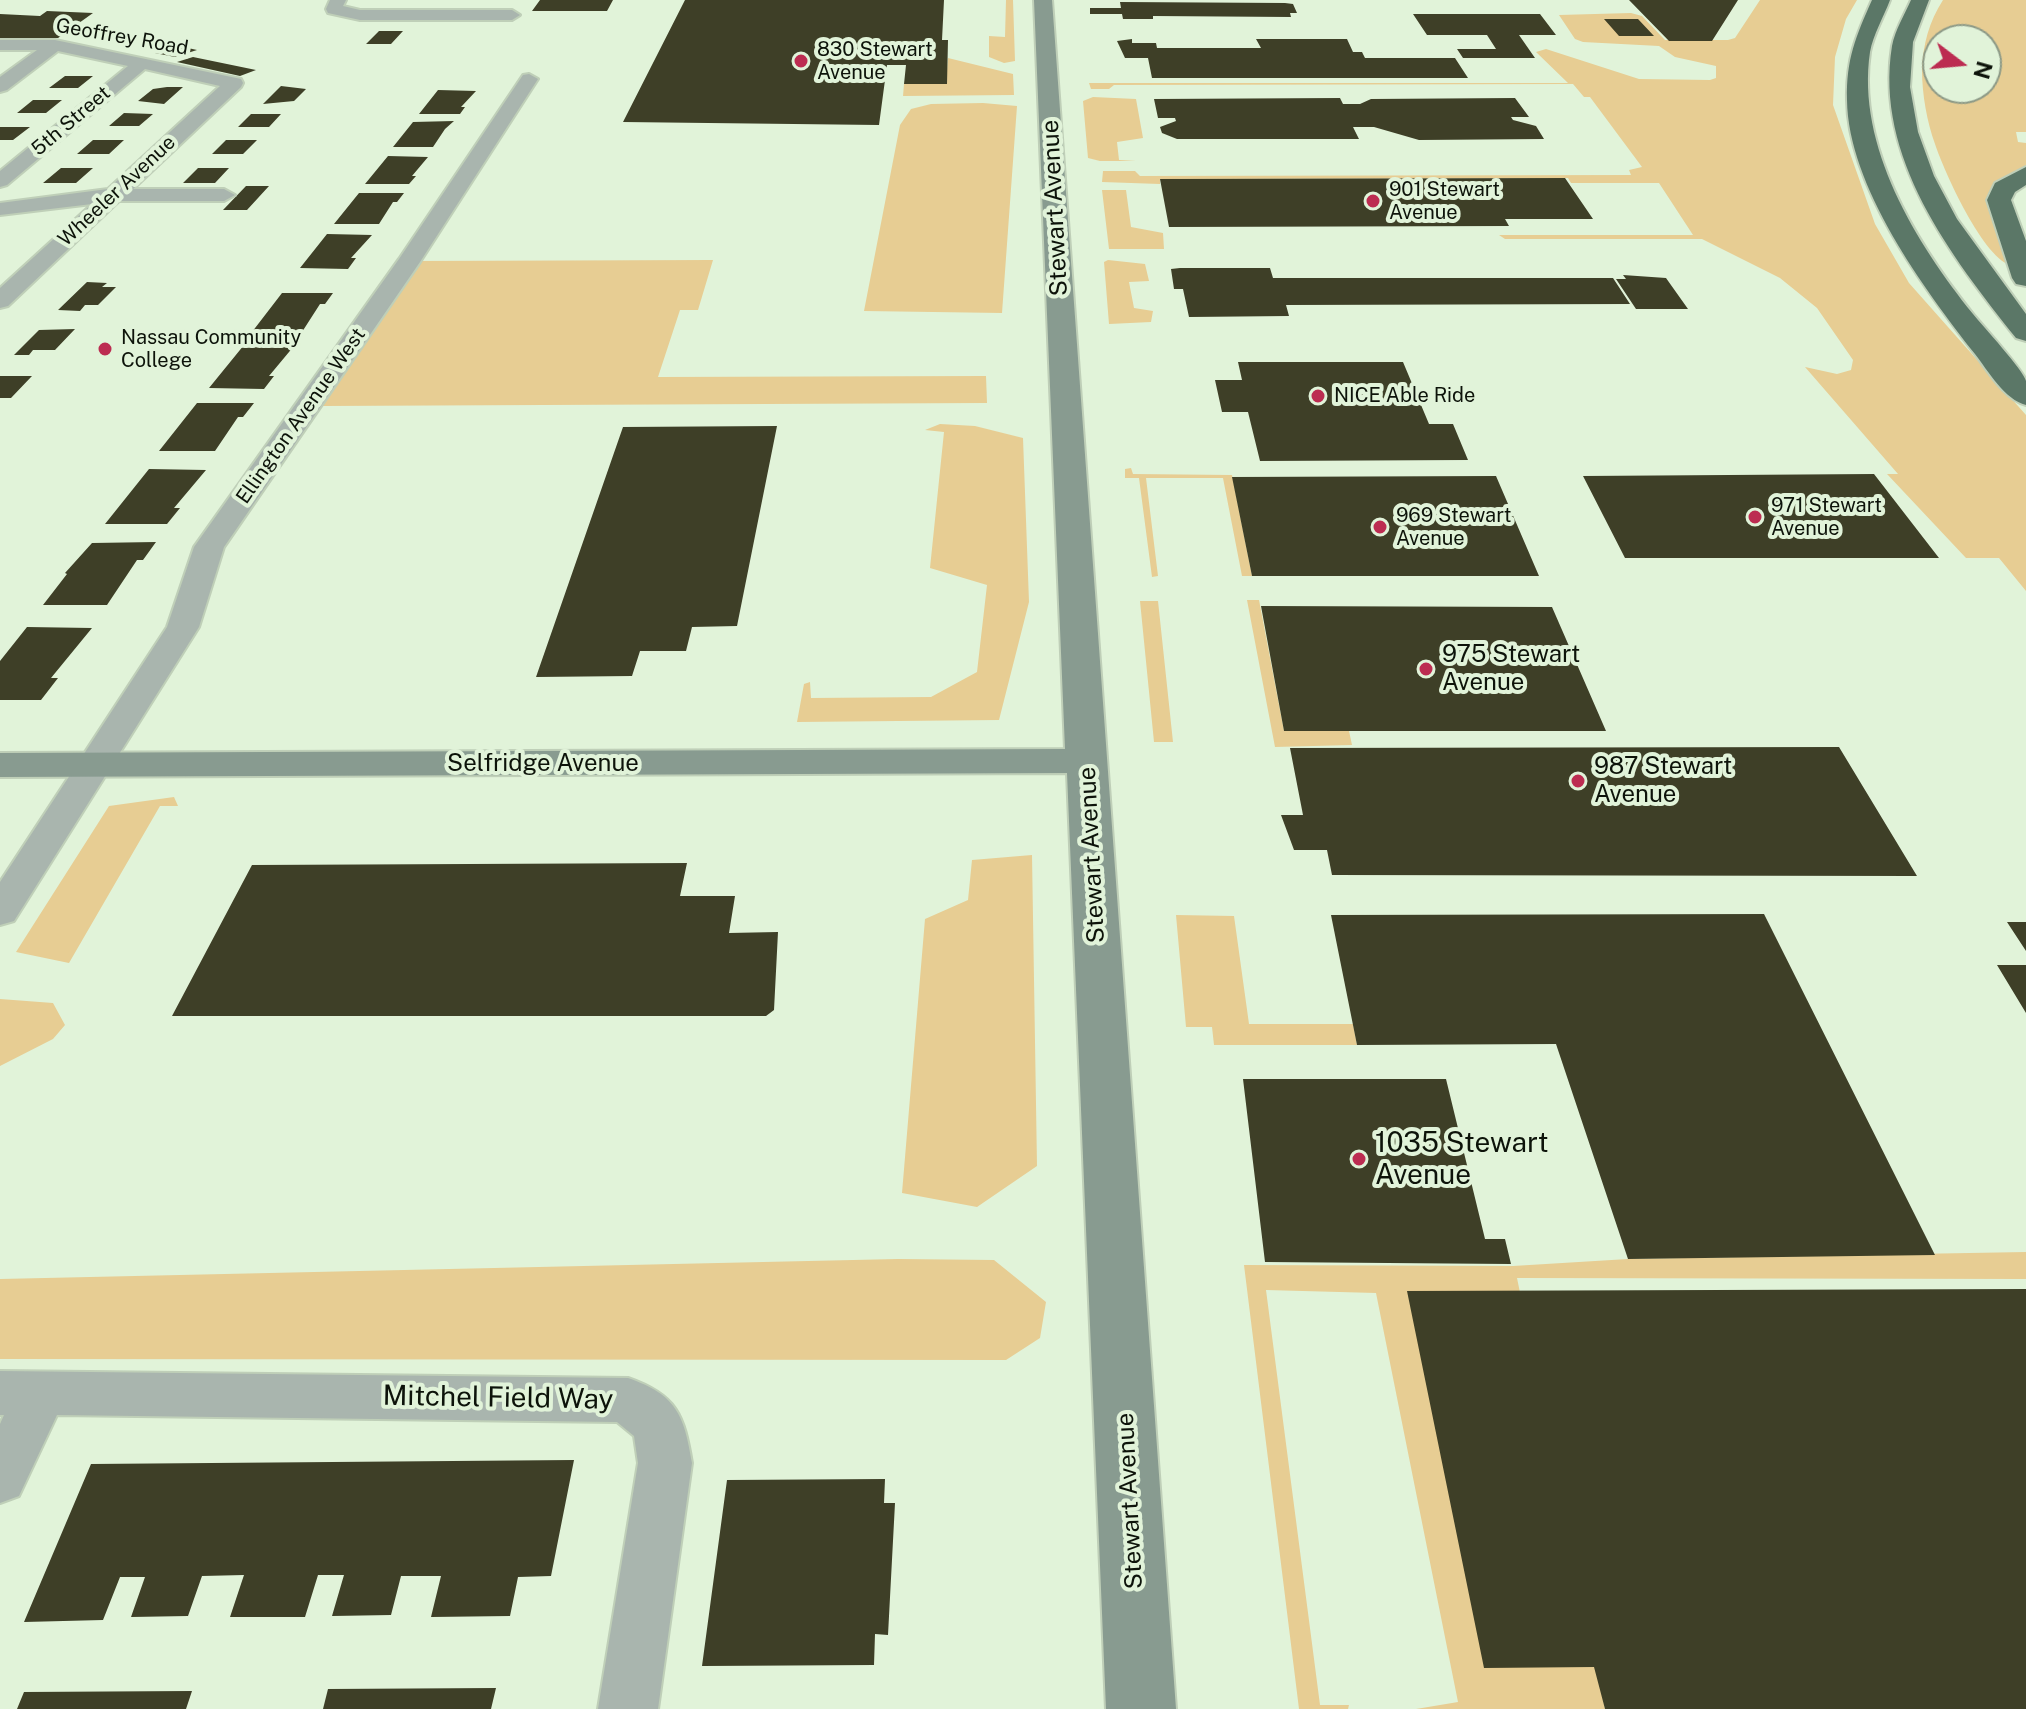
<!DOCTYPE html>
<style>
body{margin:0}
#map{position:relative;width:2026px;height:1709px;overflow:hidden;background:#e1f3d9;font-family:"Public Sans",sans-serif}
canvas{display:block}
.north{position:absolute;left:1922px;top:24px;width:80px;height:80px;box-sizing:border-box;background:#e1f3d9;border:2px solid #8c9986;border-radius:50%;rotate:106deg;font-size:22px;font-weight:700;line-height:32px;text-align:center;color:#0d130a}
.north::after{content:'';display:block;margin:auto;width:28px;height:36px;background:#bc2c51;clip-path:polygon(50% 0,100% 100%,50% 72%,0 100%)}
</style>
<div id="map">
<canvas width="2026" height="1709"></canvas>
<div class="north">N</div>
</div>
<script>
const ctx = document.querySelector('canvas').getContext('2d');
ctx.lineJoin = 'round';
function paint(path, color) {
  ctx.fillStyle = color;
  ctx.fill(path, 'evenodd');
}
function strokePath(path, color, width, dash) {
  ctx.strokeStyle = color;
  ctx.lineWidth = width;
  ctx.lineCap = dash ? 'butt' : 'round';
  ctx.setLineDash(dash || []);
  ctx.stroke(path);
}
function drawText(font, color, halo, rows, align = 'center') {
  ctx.font = font + ' "Public Sans",sans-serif';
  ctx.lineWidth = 8;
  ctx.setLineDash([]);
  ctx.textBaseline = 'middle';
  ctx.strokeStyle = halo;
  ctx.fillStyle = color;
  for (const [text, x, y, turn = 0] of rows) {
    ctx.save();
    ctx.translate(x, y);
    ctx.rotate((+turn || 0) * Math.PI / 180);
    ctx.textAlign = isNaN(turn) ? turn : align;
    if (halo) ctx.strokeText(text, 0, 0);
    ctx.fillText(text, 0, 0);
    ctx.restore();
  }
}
const green = new Path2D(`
 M1006,0H1013L1015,61L1004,63L989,57V36L1005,37Z
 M1760,0H1857L1846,19L1835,57L1833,105L1875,224L1909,283L2026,415V591L1999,558H1966L1887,474H1898L1805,367L1837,374L1851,370L1853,360L1817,308L1780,278L1702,239H1505L1499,235H1693L1659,183H1571L1568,178L1160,179V184L1102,182L1103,171H1135L1140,176L1631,175L1629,170L1642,167L1590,97H1584L1573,84L1114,85L1109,89H1091L1089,83H1568L1536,52L1546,49L1639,79L1710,80L1716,78V66L1675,57L1659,46L1583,42L1575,39L1559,15L1631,13L1642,16L1665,40H1728L1735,38Z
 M1943,0H2026V132H2016L2018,142L2026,143V169L2007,177L2013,266C1984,261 1944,171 1935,144C1927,122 1922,94 1922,70C1923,44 1929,22 1943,0ZM1938,40H1986V88H1938Z
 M948,58L1013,74L1014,95L903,96L904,84L946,83Z
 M1093,97L1136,99L1143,138L1117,142L1119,160L1136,161H1100L1088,158L1083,101Z
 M983,103L1017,106L1002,313L864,311L900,125L911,109L931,104Z
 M1102,190H1126L1131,227L1163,233L1164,249H1109Z
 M713,260L698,310H680L658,377L986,376L987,403L322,406L415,261Z
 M1108,260L1145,264L1149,281L1129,282L1134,308L1153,311L1151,322L1109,324L1104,262Z
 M940,424L975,426L1023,438L1029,602L999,720L797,722L804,684L810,682L811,698L931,697L977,672L987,585L930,568L944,432L925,430Z
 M1131,468L1133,474L1232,475L1252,576H1242L1223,478H1146L1158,576L1152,577L1139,478H1125V469Z
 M1247,600H1259L1284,731H1349L1352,745L1275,747Z
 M1140,601H1158L1173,742H1154Z
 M174,797L178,806H160L69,963L16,952L109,806Z
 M1032,855L1037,1166L977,1207L902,1193L925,919L968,900L972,860Z
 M1176,915L1234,916L1249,1024H1353L1357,1045H1214L1212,1027H1186Z
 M0,999L53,1003L65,1025L53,1039L0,1066Z
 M2026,1252V1279L1517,1278L1605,1709H1416L1458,1702L1376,1293L1266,1290L1320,1705H1349L1348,1709H1299L1244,1265L1513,1266L1628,1259Z
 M898,1259L994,1260L1046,1302L1040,1338L1006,1360L0,1359V1279Z`);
const building = new Path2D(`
 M540,0H613L607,11H532Z
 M685,0H944L942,40H948L947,84H904L906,65H887L879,125L623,122Z
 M1629,0H1738L1712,41H1669Z
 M1120,2L1285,3L1293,4L1297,13H1290L1291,17L1153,16V19H1123L1122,14H1090V8H1121Z
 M47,11L93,13L58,38H0V14L40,16Z
 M1413,14H1540L1556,35H1519L1535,58H1463L1457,49H1496L1487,35H1427Z
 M1604,19H1638L1654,36H1619Z
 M379,31H403L391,44H366Z
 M1132,39V43H1156L1157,48H1261L1256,39H1347L1353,52H1362L1365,58H1455L1468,78H1152L1148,58H1125L1117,41Z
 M179,46L197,50L175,57L155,53Z
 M193,57L256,70L240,76L177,62Z
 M65,76H93L78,88H49Z
 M281,86L306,89L294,101L263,104Z
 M167,87H183L164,104L138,101L153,89Z
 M438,90L476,91L461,107H465L460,114H419Z
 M1340,98L1343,104H1360L1371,99L1515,98L1529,117H1511L1513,120L1536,126L1544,139L1419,140L1374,127H1353L1359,139H1177L1162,133L1160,127L1176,121L1175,118H1158L1154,99Z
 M33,100H62L46,113H17Z
 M124,113L153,114L139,126H109Z
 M251,114H281L269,127H238Z
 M454,121L445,129L433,147H393L413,122Z
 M0,127H30L13,140H0Z
 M93,140H124L109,154H77Z
 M226,140H257L243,154H212Z
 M388,156L428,157L412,176H416L409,184H365Z
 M61,168H93L76,183H43Z
 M198,168H229L215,183H183Z
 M1565,178L1593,219H1505L1509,226L1169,227L1160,179Z
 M246,186H269L247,210H223Z
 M359,193H404L397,202H393L379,224H334Z
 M327,234L372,235L351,258H356L348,269L300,268Z
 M1180,268H1270L1273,278H1613L1630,304L1286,305L1289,316L1189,317L1183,289H1174L1171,269Z
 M1623,275L1666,278L1688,309H1636L1616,279H1626Z
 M87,282L107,283L102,287H116L98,305H85L80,311L58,310Z
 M282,293H333L325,304H320L302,332H252Z
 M75,329L55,350H33L29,355H14L39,330Z
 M244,345L294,346L269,376H274L264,389L209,388Z
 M1238,362H1403L1429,424H1453L1468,460L1260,461L1248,412H1222L1215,380H1242Z
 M0,376H32L11,398H0Z
 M197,403H254L243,417H238L215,451H159Z
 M777,426L737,626L692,627L686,651H640L632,676L536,677L623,427Z
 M149,469L206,470L174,508H180L167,524H105Z
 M1874,474L1939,558H1625L1583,476Z
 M1496,476L1539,576H1252L1232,477Z
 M156,542L143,560H137L107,605H43L67,574L65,573L92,543Z
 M1261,606L1552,607L1606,731H1284Z
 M27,627L92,628L51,678H58L41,700H0V661Z
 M1839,747L1917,876L1332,875L1327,850H1294L1281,815H1303L1290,748Z
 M687,863L680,896H735L729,933L778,932L774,1010L766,1016H172L252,865Z
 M1764,914L1935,1255L1628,1259L1556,1044L1357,1045L1331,915Z
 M2007,922H2026V951Z
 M1997,965H2026V1013Z
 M1243,1079H1446L1485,1239H1505L1511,1264L1265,1262Z
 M2026,1289V1709H1605L1594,1667L1484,1668L1407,1291Z
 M574,1460L551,1576L518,1577L510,1616L431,1617L441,1576H401L391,1615L332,1616L344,1575H318L305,1617H230L244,1575L202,1576L188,1616L131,1617L145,1577H120L103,1620L24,1622L91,1464Z
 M885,1479L884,1503H895L888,1635L875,1634L874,1665L702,1666L727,1480Z
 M496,1688L491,1709H323L328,1689Z
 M192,1691L186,1709H17L24,1692Z`);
const street = new Path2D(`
 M330,0H346L343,6L360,10H512L520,15L512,20H360L328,13L326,9Z
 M0,40H55L241,79L243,83L241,87L133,189H224L235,195L224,201H119L8,306L0,308V288L92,204L0,215V203L108,189L220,86L145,69L7,185L0,187V171L128,66L58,51L7,90L0,92V77L37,50H0Z
 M529,74L538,79L420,262L224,547L199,627L14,921L0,925V882L167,627L194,547L399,259L523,75Z
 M0,1371L628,1378C677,1395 684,1415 692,1463L658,1709H598L638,1463L634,1436L617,1422L57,1415L19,1496L0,1503V1424L4,1415H0Z`);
const secondary = new Path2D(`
 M1034,0H1052L1176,1709H1106L1067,773L0,777V753L1065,749Z`);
const highway = new Path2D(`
 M1872,0H1890C1884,16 1873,35 1870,52C1856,146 1916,243 1973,314C1982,325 2024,371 2026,381C2026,388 2026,397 2026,405C2005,400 1988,371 1975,354C1924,289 1848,186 1847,100C1846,59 1856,36 1872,0Z
 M1911,0H1929L1913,42L1910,87L1918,132L1934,176L1957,219L2026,314V341L2016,338C1951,256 1874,157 1892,46C1895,30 1905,14 1911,0Z
 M2026,167V185L2015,192L2011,200L2026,241V286L2016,284L2012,278L1987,200L1995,183Z`);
const markers = [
 [801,61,8,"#bc2c51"],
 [1373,201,8,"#bc2c51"],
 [105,349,8,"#bc2c51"],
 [1318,396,8,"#bc2c51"],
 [1755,517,8,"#bc2c51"],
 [1380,527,8,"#bc2c51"],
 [1426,669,8,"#bc2c51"],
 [1578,781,8,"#bc2c51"],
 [1359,1159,8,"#bc2c51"]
];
const farStreetnames = [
 ["Geoffrey Road",122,37,10],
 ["5th Street",71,121,-40],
 ["Wheeler Avenue",117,191,-43],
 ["Ellington Avenue West",301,416,-55]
];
const farPoinames = [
 ["830 Stewart",817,50],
 ["Avenue",817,73],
 ["901 Stewart",1389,190],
 ["Avenue",1389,213],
 ["Nassau Community",121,338],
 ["College",121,361],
 ["NICE Able Ride",1334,396],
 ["971 Stewart",1771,506],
 ["Avenue",1771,529],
 ["969 Stewart",1396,516],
 ["Avenue",1396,539]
];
const streetNames = [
 ["Stewart Avenue",1055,208,-93],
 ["Selfridge Avenue",543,764],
 ["Stewart Avenue",1092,855,-93],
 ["Stewart Avenue",1130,1501,-93]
];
const poiNames = [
 ["975 Stewart",1442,655],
 ["Avenue",1442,683],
 ["987 Stewart",1594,767],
 ["Avenue",1594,795]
];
const nearPoinames = [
 ["1035 Stewart",1375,1143],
 ["Avenue",1375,1175]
];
const nearStreetnames = [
 ["Mitchel Field Way",498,1398,1]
];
paint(green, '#e7cd93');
paint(building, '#3e3f27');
strokePath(street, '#bfcfb8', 4);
strokePath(secondary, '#bfcfb8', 4);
strokePath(highway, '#bfcfb8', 4);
paint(street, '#a9b5ae');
paint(secondary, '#889b90');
paint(highway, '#5b7767');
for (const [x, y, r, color] of markers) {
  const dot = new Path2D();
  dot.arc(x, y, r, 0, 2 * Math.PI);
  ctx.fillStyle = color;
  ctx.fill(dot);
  strokePath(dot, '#e1f3d9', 3);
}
drawText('20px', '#0d130a', '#e1f3d9', farStreetnames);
drawText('20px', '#0d130a', '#e1f3d9', farPoinames, 'left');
drawText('24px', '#0d130a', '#e1f3d9', streetNames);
drawText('24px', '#0d130a', '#e1f3d9', poiNames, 'left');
drawText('28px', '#0d130a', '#e1f3d9', nearPoinames, 'left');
drawText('28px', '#0d130a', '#e1f3d9', nearStreetnames);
</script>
